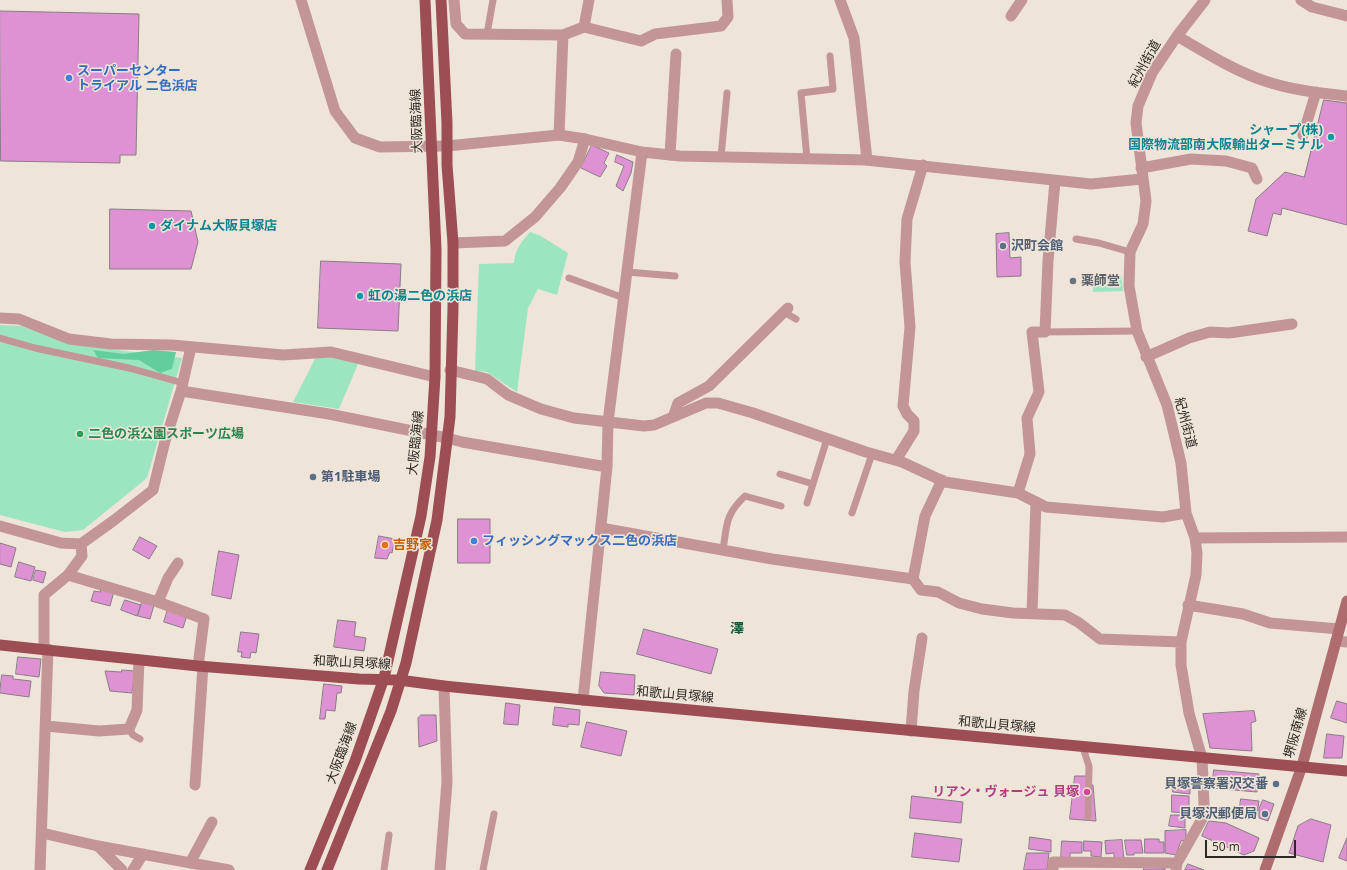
<!DOCTYPE html>
<meta charset="utf-8">
<style>
body{margin:0}
#map{position:relative;width:1347px;height:870px;overflow:hidden;background:#eee5d8;font-family:"Open Sans",sans-serif}
canvas{display:block}
.scale{position:absolute;left:1205px;top:840px;width:91px;height:18px;box-sizing:border-box;border:2px solid #2d2924;border-top:0;padding-left:5px;font-size:12px;line-height:14px;white-space:nowrap;color:#2d2924;-webkit-text-stroke:3px #eee5d8;paint-order:stroke}
</style>
<div id="map">
<canvas width="1347" height="870"></canvas>
<div class="scale">50 m</div>
</div>
<script>
const ctx = document.querySelector('canvas').getContext('2d');
ctx.lineJoin = 'round';
function paint(path, color) {
  ctx.fillStyle = color;
  ctx.fill(path, 'evenodd');
}
function strokePath(path, color, width, dash) {
  ctx.strokeStyle = color;
  ctx.lineWidth = width;
  ctx.lineCap = dash ? 'butt' : 'round';
  ctx.setLineDash(dash || []);
  ctx.stroke(path);
}
function drawText(font, color, halo, rows, align = 'center') {
  ctx.font = font + ' "Open Sans","Noto Sans JP",sans-serif';
  ctx.lineWidth = 3;
  ctx.setLineDash([]);
  ctx.textBaseline = 'middle';
  ctx.strokeStyle = halo;
  ctx.fillStyle = color;
  for (const [text, x, y, turn = 0] of rows) {
    ctx.save();
    ctx.translate(x, y);
    ctx.rotate((+turn || 0) * Math.PI / 180);
    ctx.textAlign = isNaN(turn) ? turn : align;
    if (halo) ctx.strokeText(text, 0, 0);
    ctx.fillText(text, 0, 0);
    ctx.restore();
  }
}
const green = new Path2D(`
 M530,232L539,235L568,253L557,295L538,289L528,308L517,392L487,372L475,371L479,264L514,263C515,250 521,242 530,232Z
 M1121,275L1123,291L1093,292V276Z
 M0,325L21,326L76,345L182,358L147,478L83,530L65,532L0,515Z
 M316,357H330L358,364L339,409L293,402Z`);
const forest = new Path2D(`
 M93,350L124,354L153,350L176,352L172,369L160,373L139,360L98,358Z`);
const building = new Path2D(`
 M0,11L139,14L136,155H120V163L1,161Z
 M1324,100L1347,103V225L1282,208L1281,215L1273,213L1267,236L1248,231L1256,199L1285,172L1304,177Z
 M592,145L609,153L604,163L607,166L600,177L581,168Z
 M617,155L633,162L631,173L623,191L616,186L624,166L615,162Z
 M110,209L191,211L198,242L191,269H110Z
 M1009,233L1010,258L1021,257V276L997,277L996,234Z
 M321,261L401,264L398,331L318,328Z
 M458,519H490V563H458Z
 M379,536L395,539L392,553L390,552L387,559L375,558Z
 M140,537L157,546L149,559L133,550Z
 M0,543L16,548L11,567L0,564Z
 M219,551L239,555L231,599L212,595Z
 M19,562L35,567L31,581L15,577Z
 M36,570L46,572L43,583L33,580Z
 M101,587L114,591L110,606L91,601L94,591L100,592Z
 M125,600L141,605L137,616L121,610Z
 M142,602L154,605L150,619L138,616Z
 M168,609L187,615L183,628L164,622Z
 M338,620L356,622L354,636L366,638L364,651L334,647Z
 M644,629L718,649L711,674L637,654Z
 M241,632L259,634L256,653L251,652L250,658L241,657L242,652H238Z
 M18,657L41,659L39,677L16,674Z
 M122,670L135,671L132,693L110,691L105,671L121,672Z
 M601,672L635,675L634,695L604,693L599,686Z
 M2,675L13,676V679L31,681L29,697L0,693Z
 M324,684L342,686L341,693H337L335,711L326,710L325,719H320Z
 M1337,701L1347,704V723L1331,718Z
 M506,703L520,705L518,725L504,724Z
 M555,707L580,710L579,725L568,724V727L553,725Z
 M1254,711L1256,721L1251,723L1252,751L1210,748L1203,714Z
 M421,715H436L437,741L419,747L418,718Z
 M587,722L627,731L621,756L581,747Z
 M1327,734L1344,736L1342,758H1324Z
 M1214,770L1259,774L1257,792L1212,788Z
 M1075,776H1087L1086,785H1093L1096,821L1070,819Z
 M1172,785H1190V794L1173,792Z
 M1172,795L1189,796V813L1172,812Z
 M912,796L963,802L961,823L910,818Z
 M1241,799L1259,801L1257,815L1239,813Z
 M1263,800L1274,804L1268,821L1259,818V809Z
 M1171,815H1185V828L1169,826Z
 M1311,819L1331,825L1323,862L1289,853L1298,826Z
 M1209,821L1226,823L1259,838L1254,851L1244,855L1202,836Z
 M1186,830V840L1181,841L1176,855L1165,853V831Z
 M915,833L962,839L959,862L912,857Z
 M1030,837L1051,840V852L1029,849Z
 M1347,838V861L1339,858Z
 M1145,839H1159V842H1164V853H1145Z
 M1122,840L1124,860H1114V853L1106,854L1105,841Z
 M1125,840H1141L1143,853H1134V855H1127Z
 M1062,841L1082,842V853H1070V860L1061,859Z
 M1084,841L1102,842L1101,857L1091,856V851H1084Z
 M1027,853H1049L1047,870H1024Z
 M1188,864L1204,870H1185Z
 M1144,867L1165,868V870H1144Z`);
const service = new Path2D(`
 M487,34L493,0
 M721,157L727,93
 M807,159L801,93L833,89L830,56
 M1076,239L1099,243L1130,252
 M627,272L675,276
 M569,278L624,298
 M784,312L796,319
 M1045,332L1137,331
 M0,338L35,348L129,368L183,383
 M780,474L813,484
 M807,503L827,439
 M852,513L872,454
 M723,550C727,524 725,515 745,496L781,506
 M129,729L133,735L140,739
 M1083,748L1089,766L1088,817
 M384,870L389,835
 M483,870L494,814`);
const minor = new Path2D(`
 M301,0L335,111L355,138L380,147L447,146
 M454,0L456,24L465,34L563,35L584,27L641,41L655,34L721,26L728,17L727,0
 M840,0L854,38L867,160
 M1301,0L1312,7L1347,16
 M1011,16L1022,0
 M584,27L589,0
 M1177,36C1205,52 1234,71 1265,81C1291,90 1320,93 1347,96
 M559,135L563,35
 M1303,135L1316,92
 M670,155L676,54
 M1141,168L1191,159L1226,161L1252,168L1257,179
 M453,243L505,241L535,217L560,188L578,162L585,139
 M0,318L19,319L69,339L111,344L172,345L283,355L331,352L435,377
 M1146,357L1189,338L1210,332L1229,333L1292,324
 M450,370L487,379L508,395L541,409L574,418L644,426L654,425L706,403H718L753,413L866,452L902,462L945,482L1018,493L1046,507L1163,517L1186,513
 M181,391L191,347
 M673,417L678,403L709,386L788,308
 M896,460L914,431V421L907,414L903,406L910,327L905,262L907,219L923,165
 M1018,493L1030,454L1027,418L1039,392L1032,332H1045L1048,261L1055,181
 M0,526L61,543L81,544L113,521L153,490L165,441L181,391L329,414L447,438
 M601,528L772,559L913,579L925,516L942,480
 M1195,538L1347,537
 M68,575L158,602L204,619L198,666
 M913,579L921,590L938,592L959,603L982,609L1013,613L1065,615L1078,622L1100,639L1181,642
 M158,602L168,578L178,563
 M1188,605L1243,614L1270,623L1339,629
 M1032,612L1036,503
 M1336,641L1347,642
 M44,648V595L68,575L82,556L81,544
 M46,726L99,731L129,729L137,710L139,660
 M911,731L914,691L922,638
 M195,785L203,666
 M98,846L122,870
 M190,863L212,822
 M40,870L48,649
 M133,870L143,854
 M440,870L447,782L444,686
 M1053,870V862L1177,863
 M1176,870L1177,863L1202,819L1204,804L1202,758L1189,713L1181,665V642L1196,575L1197,553L1195,538L1186,513L1181,463L1167,405L1137,331L1129,286L1130,252L1143,224L1146,201L1136,123L1138,106L1152,73L1177,36L1205,0`);
const tertiary = new Path2D(`
 M447,146L559,135L585,139L642,152L680,156L866,160L1091,184L1142,179
 M447,438L462,442L607,467
 M583,700L607,467L608,422L642,152
 M42,833L98,846L229,870`);
const secondary = new Path2D(`
 M1265,870L1302,766L1347,601`);
const primary = new Path2D(`
 M0,645L198,666L359,679L399,680L444,686L583,700L1347,771
 M310,870L355,761L384,678L421,516L430,457L435,377L436,249L425,0
 M327,870L391,711L406,663L437,520L450,417L453,308V243L447,165V123L441,0`);
const markers = [
 [69,78,4,"#3f7fe0"],
 [1331,137,4,"#0f9aa8"],
 [152,226,4,"#0f9aa8"],
 [1003,246,4,"#5c6f8a"],
 [1073,281,4,"#6b7280"],
 [360,296,4,"#0f9aa8"],
 [80,434,4,"#2e9e5b"],
 [313,477,4,"#5c6f8a"],
 [474,541,4,"#3f7fe0"],
 [385,545,4,"#e8710a"],
 [1276,784,4,"#5c6f8a"],
 [1087,792,4,"#d1479c"],
 [1265,814,4,"#5c6f8a"]
];
const streetNames = [
 ["紀州街道",1145,64,-61],
 ["大阪臨海線",417,121,-92],
 ["紀州街道",1185,423,75],
 ["大阪臨海線",416,443,-84],
 ["和歌山貝塚線",352,663,3],
 ["和歌山貝塚線",675,695,5],
 ["和歌山貝塚線",997,725,5],
 ["堺阪南線",1296,733,-74],
 ["大阪臨海線",342,753,-70]
];
const shopNames = [
 ["スーパーセンター",77,71],
 ["トライアル 二色浜店",77,86],
 ["フィッシングマックス二色の浜店",482,541]
];
const cultureNames = [
 ["シャープ(株)",1323,130,"right"],
 ["国際物流部南大阪輸出ターミナル",1323,145,"right"],
 ["ダイナム大阪貝塚店",160,226],
 ["虹の湯二色の浜店",368,296]
];
const serviceNames = [
 ["沢町会館",1011,246],
 ["第1駐車場",321,477],
 ["貝塚警察署沢交番",1268,784,"right"],
 ["貝塚沢郵便局",1257,814,"right"]
];
const worshipNames = [
 ["薬師堂",1081,281]
];
const leisureNames = [
 ["二色の浜公園スポーツ広場",88,434]
];
const foodNames = [
 ["吉野家",393,545]
];
const hotelNames = [
 ["リアン・ヴォージュ 貝塚",1079,792]
];
const neighbourhoodNames = [
 ["澤",737,629]
];
paint(green, '#9be6c0');
paint(forest, '#62ce9d');
paint(building, '#de92d3');
strokePath(building, '#887c86', 1);
strokePath(service, '#c39596', 7);
strokePath(minor, '#c39596', 11);
strokePath(tertiary, '#c39596', 11);
strokePath(secondary, '#ae6c6f', 11);
strokePath(primary, '#9d4e54', 11);
for (const [x, y, r, color] of markers) {
  const dot = new Path2D();
  dot.arc(x, y, r, 0, 2 * Math.PI);
  ctx.fillStyle = color;
  ctx.fill(dot);
  strokePath(dot, '#eee5d8', 1.5);
}
drawText('13px', '#2d2924', '#eee5d8', streetNames);
drawText('bold 13px', '#366cbe', '#eee5d8', shopNames, 'left');
drawText('bold 13px', '#0d838f', '#eee5d8', cultureNames, 'left');
drawText('bold 13px', '#4e5e75', '#eee5d8', serviceNames, 'left');
drawText('bold 13px', '#5b616d', '#eee5d8', worshipNames, 'left');
drawText('bold 13px', '#27864d', '#eee5d8', leisureNames, 'left');
drawText('bold 13px', '#c56008', '#eee5d8', foodNames, 'left');
drawText('bold 13px', '#b23c85', '#eee5d8', hotelNames, 'right');
drawText('bold 14px', '#14563b', '#eee5d8', neighbourhoodNames);
</script>
